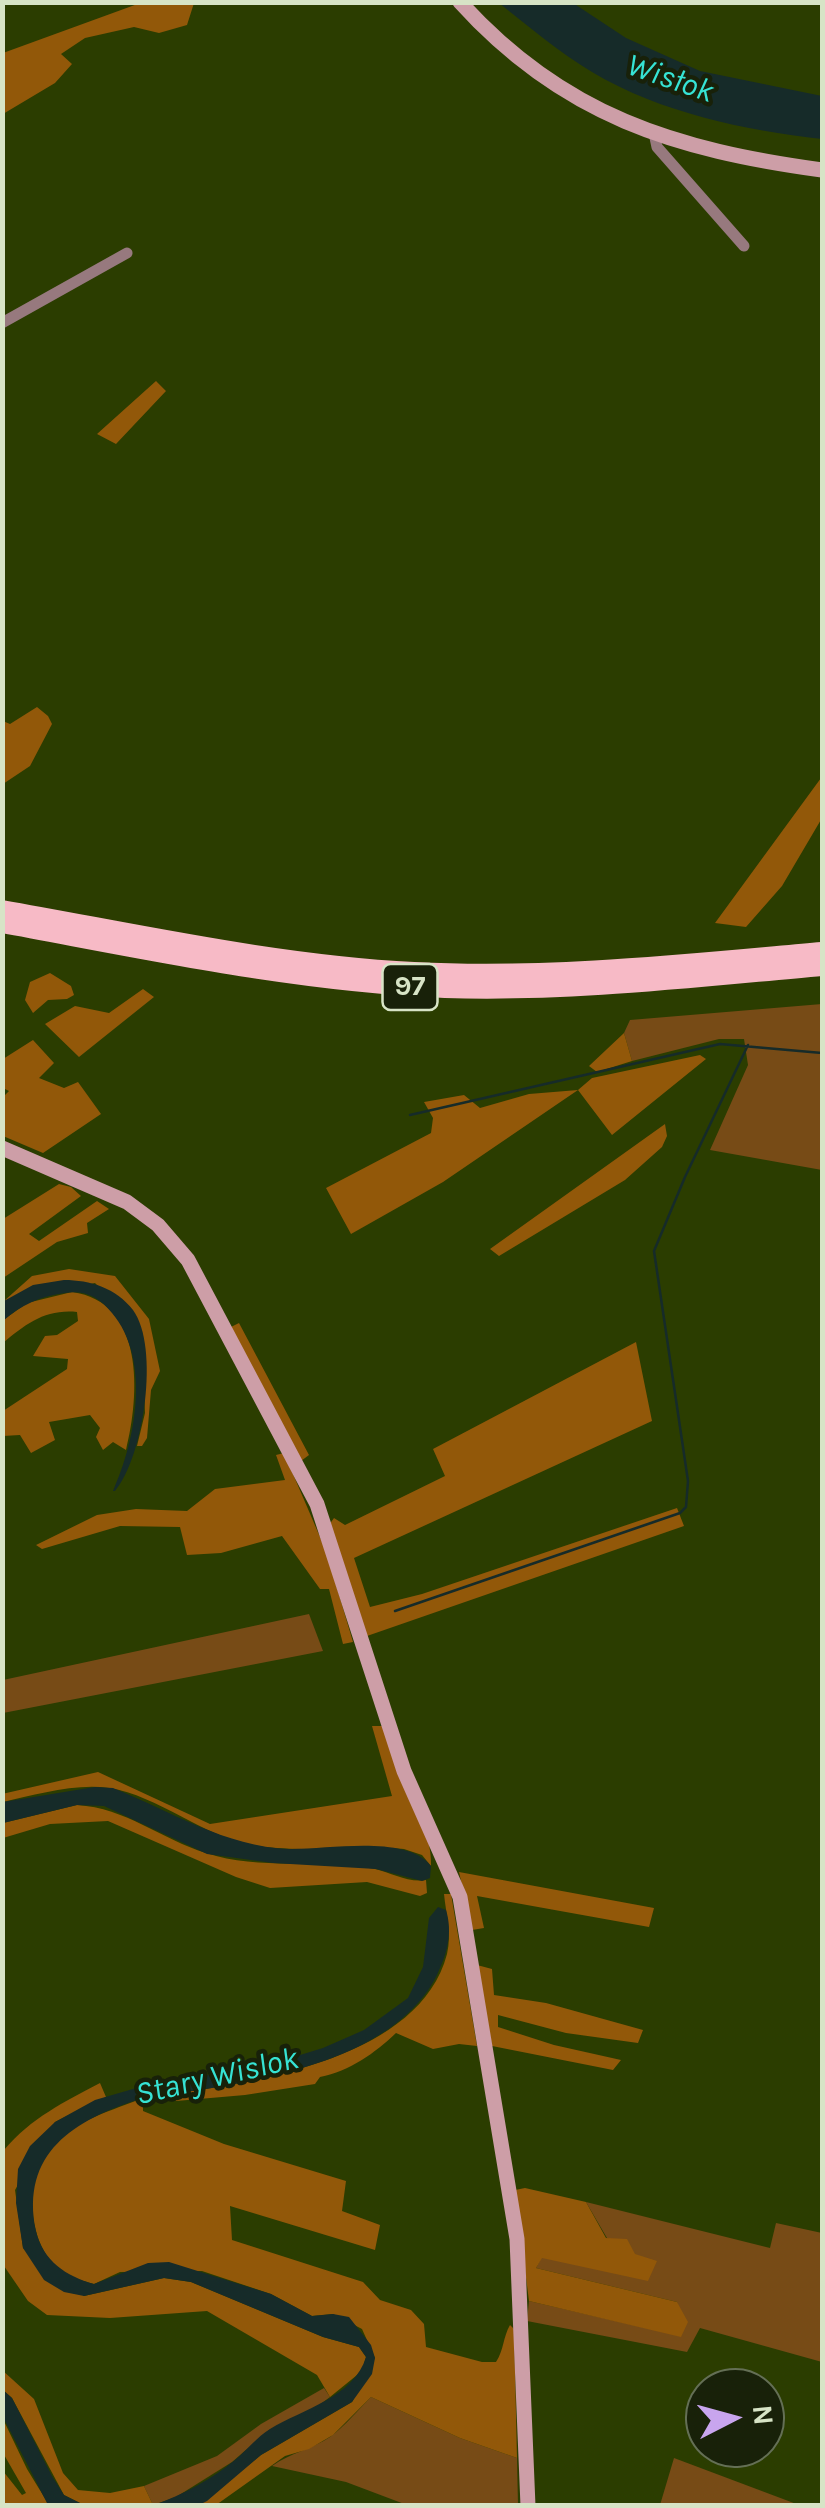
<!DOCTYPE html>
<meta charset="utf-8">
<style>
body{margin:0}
#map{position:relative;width:825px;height:2508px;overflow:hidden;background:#2b3d00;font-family:Karla,sans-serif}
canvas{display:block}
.frame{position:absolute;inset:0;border:5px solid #d7e4c6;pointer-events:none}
.north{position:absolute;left:685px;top:2368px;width:100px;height:100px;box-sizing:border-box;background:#182109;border:2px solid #646f55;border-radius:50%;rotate:84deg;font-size:28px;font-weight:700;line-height:40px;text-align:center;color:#d7e4c6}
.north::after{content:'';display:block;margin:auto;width:35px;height:45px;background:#c8a5ee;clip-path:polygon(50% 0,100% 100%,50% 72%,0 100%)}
</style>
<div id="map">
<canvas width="825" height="2508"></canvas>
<div class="frame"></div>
<div class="north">N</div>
</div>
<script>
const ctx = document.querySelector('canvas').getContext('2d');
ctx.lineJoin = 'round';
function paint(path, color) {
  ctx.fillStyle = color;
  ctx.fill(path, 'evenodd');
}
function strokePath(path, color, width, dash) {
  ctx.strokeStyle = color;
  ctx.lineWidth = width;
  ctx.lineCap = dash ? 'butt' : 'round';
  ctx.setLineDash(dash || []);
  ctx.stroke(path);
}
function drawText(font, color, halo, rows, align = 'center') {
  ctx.font = font + ' Karla,sans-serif';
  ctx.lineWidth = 9;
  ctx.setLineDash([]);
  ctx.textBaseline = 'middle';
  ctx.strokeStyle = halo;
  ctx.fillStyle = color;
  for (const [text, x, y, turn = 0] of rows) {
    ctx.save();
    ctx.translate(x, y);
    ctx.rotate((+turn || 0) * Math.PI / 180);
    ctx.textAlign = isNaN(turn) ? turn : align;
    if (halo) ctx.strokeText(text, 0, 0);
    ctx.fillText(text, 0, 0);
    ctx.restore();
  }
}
const green = new Path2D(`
 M822,1004V1170L710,1150L748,1065L744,1039H719L632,1061L624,1033L630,1020Z
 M309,1614L323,1651L3,1713V1680Z
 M586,2202L770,2248L776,2223L822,2233V2362L700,2328L687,2352L527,2321L529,2301L681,2336L677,2302L536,2268L541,2258L634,2254L607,2238Z
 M324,2388L330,2397L311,2411L269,2430L232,2462L176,2497L153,2505L144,2486L217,2456L261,2424Z
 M371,2397L460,2438L517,2458L518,2505H407L346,2482L272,2466C290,2453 312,2449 330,2437C345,2426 358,2410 371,2397Z
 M674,2458L799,2505H660Z`);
const forest = new Path2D(`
 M143,2L194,3L187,25L159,33L134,27L85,38L61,54L72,64L55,83L3,114V53Z
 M156,381L166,391L116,444L97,434Z
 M37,707L48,716L52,724L30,766L3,784V721L10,724Z
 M821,778L822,818L782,886L746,927L715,923Z
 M50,973L71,986L74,995L67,999L48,1000L33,1013L25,1000L30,982Z
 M143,989L154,997L79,1057L45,1024L75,1006L109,1013Z
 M624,1033L632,1061L597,1072L589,1066Z
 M33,1040L54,1063L39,1078L64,1088L78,1082L101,1114L43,1153L3,1136V1097L9,1091L3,1088V1059Z
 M700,1055L706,1059L612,1135L578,1090L443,1182L351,1234L326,1188L431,1133L433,1118L424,1102L464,1095L480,1108L529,1094L578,1090L592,1078Z
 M665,1124L667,1136L662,1147L625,1180L499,1256L490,1249Z
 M59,1184L71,1187L81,1196L29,1234L39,1241L97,1201L109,1209L87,1223L88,1233L57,1242L3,1278V1219Z
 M69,1269L115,1276L149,1319L160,1371L151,1390L147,1438L142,1446H137L145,1413L142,1331L95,1283L4,1301L32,1276Z
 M72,1292C145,1302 140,1395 126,1450L113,1442L103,1450L96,1437L100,1428L90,1415L49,1422L55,1440L31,1453L20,1435L3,1436V1411L67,1369L68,1359L33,1356L45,1336L57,1335L78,1321L77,1312C45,1309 26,1324 3,1343L2,1321L27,1303Z
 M239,1323L309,1455L301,1461L231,1327Z
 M636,1342L652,1421L354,1558L370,1607L422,1594L677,1508L684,1526L367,1636L329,1525L334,1518L345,1525L445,1476L433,1449Z
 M284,1453L326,1551L353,1642L343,1644L329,1589H320L282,1536L221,1553L187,1555L180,1527L120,1526L42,1549L36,1545L97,1515L136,1509L187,1511L215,1489L285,1480L276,1455Z
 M372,1726H383C397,1759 434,1832 431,1866L422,1855L404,1849C353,1844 302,1854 251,1845C201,1835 159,1796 109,1788C75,1783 35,1795 3,1802L2,1794L98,1772L210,1824L392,1796Z
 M77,1805C126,1808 161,1839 206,1853C260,1871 320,1858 375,1869C392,1873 408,1883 426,1880L427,1893L420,1896L367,1882L270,1888L236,1877L108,1821L50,1824L3,1838V1823Z
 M459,1872L654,1908L649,1927L477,1896L484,1928L472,1930Z
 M444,1894H451L477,2046L459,2044L433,2049L396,2033C375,2053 350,2071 320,2077L315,2084L245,2095L176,2101L171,2094C259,2082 420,2057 447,1954C452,1933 446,1915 444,1894Z
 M477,1965L492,1969L494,1995L546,2003L643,2030L638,2043L566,2033L498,2015V2027L554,2045L621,2060L613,2070L492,2046Z
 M100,2083L106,2097L55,2122L15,2190L23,2248L84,2296L164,2278L191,2282L323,2337L359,2347L366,2357L362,2371L330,2397L317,2375L207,2311L110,2318L47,2315L28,2301L4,2266V2150C31,2118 64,2102 100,2083Z
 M143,2098V2111L224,2144L346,2181L342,2211L380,2225L375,2250L230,2206L232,2240L363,2282L380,2300L411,2310L424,2324L426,2347L482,2362H496C504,2350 503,2337 510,2325L514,2329L517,2458L460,2438L371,2397L333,2435L309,2449L285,2456L216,2505H199L261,2455L352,2402L375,2358L362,2329L333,2314L312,2316L271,2294L202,2271L120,2272L94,2284C84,2281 73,2279 64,2273C26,2248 23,2178 52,2145C74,2121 113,2110 143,2098Z
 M525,2188L586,2202L606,2238L627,2239L635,2254L657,2261L648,2281L542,2258L536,2268L677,2302L688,2322L681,2337L529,2301L515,2190Z
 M2,2370L34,2399L63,2473L78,2490L110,2493L144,2486L153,2505H84L64,2495L12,2398L3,2390Z
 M2,2417L27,2469L49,2505H3V2471L22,2495L26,2493L3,2453Z`);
const water = new Path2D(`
 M499,3H573L626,38L700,71L822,96V139C744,130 661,113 592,72C559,52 529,27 499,3Z
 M64,1280C90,1280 116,1288 133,1310C160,1347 144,1457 115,1491H113C136,1440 151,1359 112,1313C99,1297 85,1290 65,1293C40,1296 21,1305 3,1321L4,1301L33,1285Z
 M95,1787L113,1788C171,1811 226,1847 289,1849C327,1850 406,1834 431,1866L430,1878L422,1881L376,1869L273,1863L207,1854L104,1806L77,1805L3,1823V1802Z
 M438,1907L446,1910C453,1933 447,1954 437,1975C398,2054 280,2077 200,2090C180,2093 159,2093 140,2099C74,2120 20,2153 36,2231C43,2261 66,2276 94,2284L148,2263L169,2262L271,2294L312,2316L333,2314L349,2317L371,2345L375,2358L372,2374L352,2402L261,2455L207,2501L199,2505H154C182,2495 212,2479 235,2460C247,2450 257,2437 270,2429C303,2409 354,2397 366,2357L359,2347L323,2337L191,2282L164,2278L84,2296L64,2292L44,2280L23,2248L16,2203L18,2169L30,2146L55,2122L95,2100L164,2080L251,2070L323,2048L364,2030L408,1998L423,1967L429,1918Z
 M3,2390L12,2398L52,2476L64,2495L84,2505H48L3,2417Z`);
const stream = new Path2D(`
 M410,1115L720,1044L822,1053
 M395,1611L680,1513L686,1507L688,1481L654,1251L685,1177L748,1045`);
const street = new Path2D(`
 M654,133L657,147L744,246
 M2,323L127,253`);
const secondary = new Path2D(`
 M460,2C563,116 676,150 822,170
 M2,1148L127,1202L158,1225L188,1260L317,1504L404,1771L460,1897L517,2239L528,2506`);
const primary = new Path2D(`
 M2,909C139,933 276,964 414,971C551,978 687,963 822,951
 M2,924C149,951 296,983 445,989C571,993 697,978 822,967`);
const shields = [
 [410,987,55]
];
const shieldNames = [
 ["97",410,987]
];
const waterNames = [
 ["Wisłok",670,79,19],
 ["Stary Wislok",217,2077,-13]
];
paint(green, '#774b16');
paint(forest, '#925809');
paint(water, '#162b29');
strokePath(stream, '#162b29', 2.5);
strokePath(street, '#97797e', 11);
strokePath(secondary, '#cd9ea7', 15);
strokePath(primary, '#f7bac6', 18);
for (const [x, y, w] of shields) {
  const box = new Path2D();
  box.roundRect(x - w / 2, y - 23, w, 46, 8);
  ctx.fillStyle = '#182109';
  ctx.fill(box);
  strokePath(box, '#d7e4c6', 2.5);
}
drawText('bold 28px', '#d7e4c6', null, shieldNames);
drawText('italic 32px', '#36e3d4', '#182109', waterNames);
</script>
